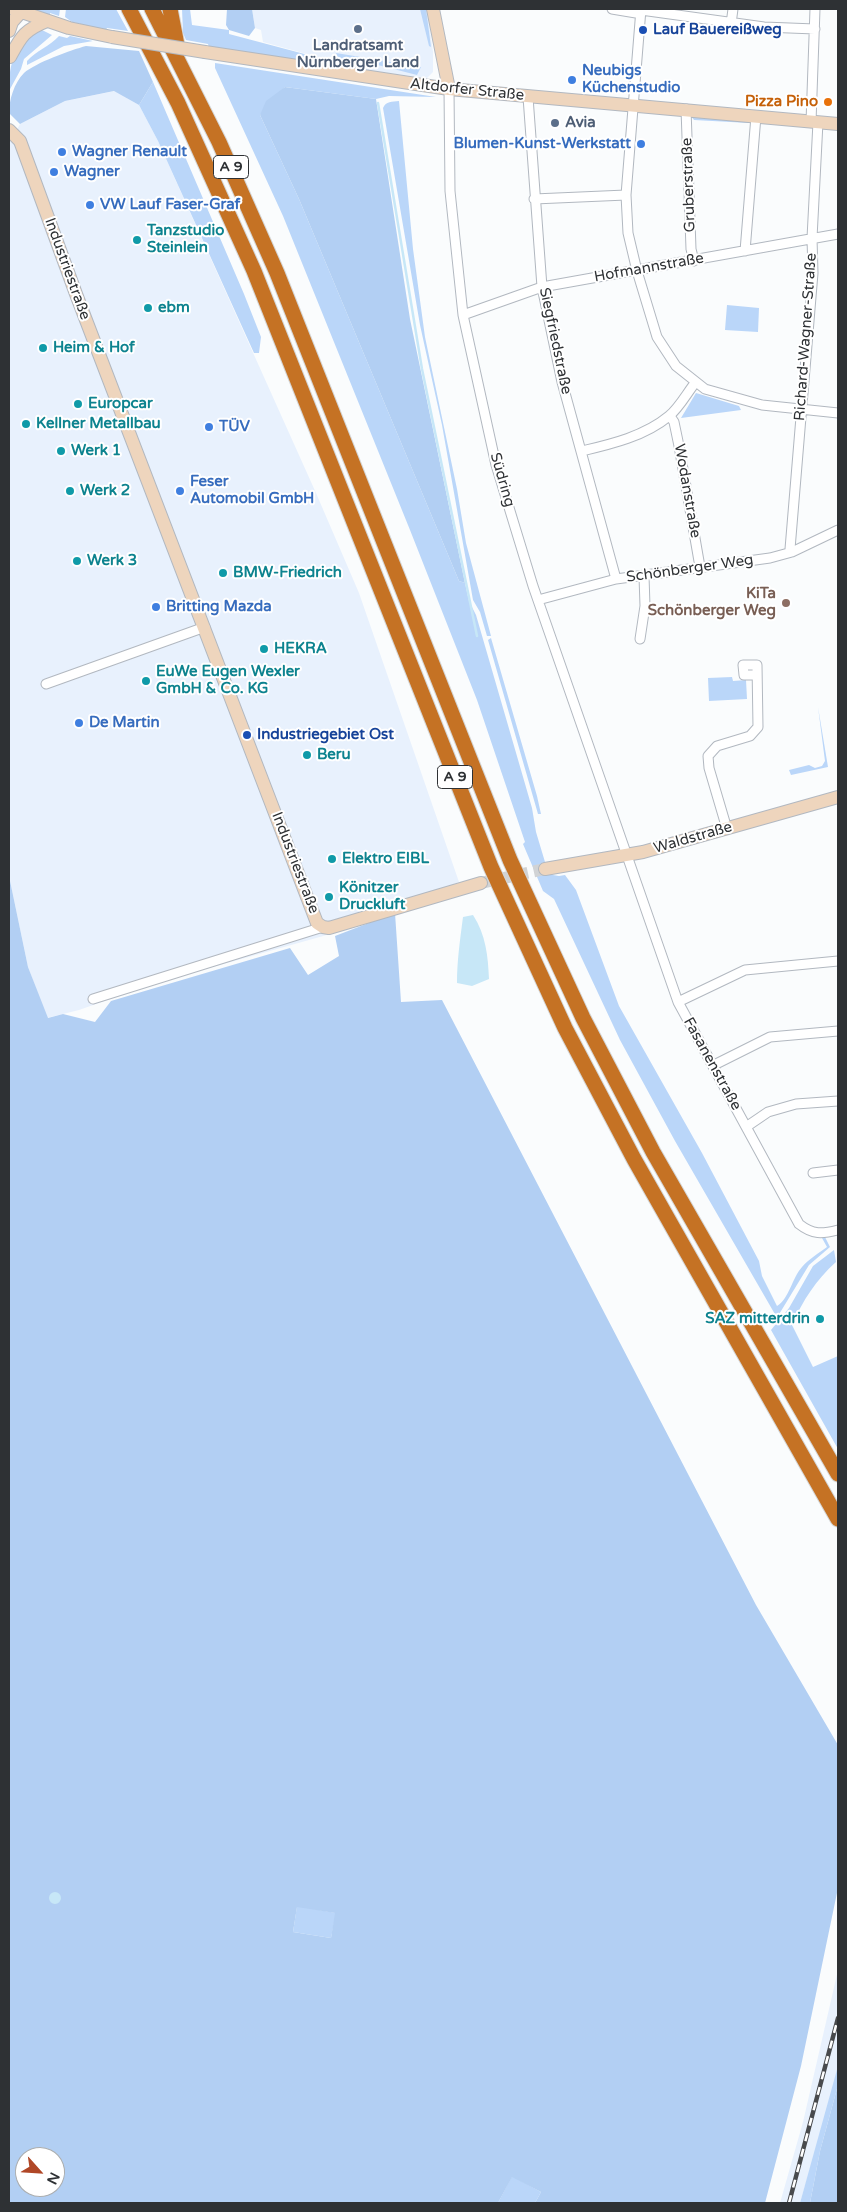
<!DOCTYPE html>
<meta charset="utf-8">
<style>
body{margin:0}
#map{position:relative;width:847px;height:2212px;overflow:hidden;background:#fafcfd;font-family:"Varela Round",sans-serif}
canvas{display:block}
.frame{position:absolute;inset:0;border:10px solid #2e3134;pointer-events:none}
.north{position:absolute;left:15px;top:2147px;width:50px;height:50px;box-sizing:border-box;background:#fff;border:1px solid #abadae;border-radius:50%;rotate:116deg;font-size:14px;font-weight:700;line-height:20px;text-align:center;color:#2e3134}
.north::after{content:'';display:block;margin:auto;width:18px;height:22px;background:#b04727;clip-path:polygon(50% 0,100% 100%,50% 72%,0 100%)}
</style>
<div id="map">
<canvas width="847" height="2212"></canvas>
<div class="frame"></div>
<div class="north">N</div>
</div>
<script>
const ctx = document.querySelector('canvas').getContext('2d');
ctx.lineJoin = 'round';
function paint(path, color) {
  ctx.fillStyle = color;
  ctx.fill(path, 'evenodd');
}
function strokePath(path, color, width, dash) {
  ctx.strokeStyle = color;
  ctx.lineWidth = width;
  ctx.lineCap = dash ? 'butt' : 'round';
  ctx.setLineDash(dash || []);
  ctx.stroke(path);
}
function drawText(font, color, halo, rows, align = 'center') {
  ctx.font = font + ' "Varela Round",sans-serif';
  ctx.lineWidth = 4;
  ctx.setLineDash([]);
  ctx.textBaseline = 'middle';
  ctx.strokeStyle = halo;
  ctx.fillStyle = color;
  for (const [text, x, y, turn = 0] of rows) {
    ctx.save();
    ctx.translate(x, y);
    ctx.rotate((+turn || 0) * Math.PI / 180);
    ctx.textAlign = isNaN(turn) ? turn : align;
    if (halo) ctx.strokeText(text, 0, 0);
    ctx.fillText(text, 0, 0);
    ctx.restore();
  }
}
const built = new Path2D(`
 M252,9H427L433,52V72L427,78L342,67L332,61L263,42L261,30L255,28Z
 M115,91L139,105L158,141L316,493L359,593L459,882L341,931L156,983L79,1010L47,1018L28,967L9,876V144L20,124L65,101Z
 M838,1970V2066L831,2097L800,2203H780L803,2122Z`);
const green = new Path2D(`
 M32,9H60L59,16L50,13V15Z
 M66,9H116L128,31L107,28L106,30L72,22L65,17Z
 M182,9H190L192,25L229,30V34L331,61L334,66L209,47L208,44L186,40L183,33Z
 M420,9H426L431,47L429,46Z
 M40,29L52,35L24,59L21,69L9,91C9,58 15,49 40,29Z
 M59,36L67,38L70,36L93,41L64,46L27,65V61C36,51 50,46 59,36Z
 M336,53L421,67L417,75L370,63L349,65L346,61L338,58Z
 M215,63L436,97L389,96L376,99L285,87L260,115L299,199L459,581L465,583L469,601L476,615L521,770L532,808L536,832L545,862L542,863L547,874L559,876L565,875L576,890L619,1006L702,1153L759,1261L762,1276L777,1306C789,1299 792,1278 802,1267C809,1259 819,1253 827,1247L822,1238L825,1237L830,1247L809,1265L778,1316H776L675,1141L620,1040L554,899L543,891L523,844L525,842L477,700L410,530L283,216L215,68Z
 M153,82L244,294L261,337L259,353H254L158,141L139,105Z
 M399,101L413,249L425,337L457,489L466,543L491,636H487L480,612L473,600L442,425L420,325L383,108C386,101 392,102 399,101Z
 M691,116L750,121L749,123L694,120Z
 M727,305L759,308L758,332L725,330Z
 M696,393L739,406L741,410L681,418Z
 M491,638L537,796L541,814H538L488,640Z
 M732,677L733,681L746,680L747,699L709,701L708,678Z
 M818,707L828,767L791,775L789,770L809,765L815,768L822,766L825,761Z
 M834,1250L836,1262C816,1280 803,1300 792,1325L813,1367L838,1356V1449L771,1330L789,1308L813,1266Z
 M297,1906L336,1913L331,1938L293,1932Z
 M838,2066V2085L820,2151L810,2203H800Z
 M512,2176L541,2192L535,2203H498Z`);
const forest = new Path2D(`
 M227,9H252L255,28L249,36L229,30L226,25Z
 M86,46L139,51L153,82L139,105L114,91L65,101L20,124L9,113C9,100 14,83 24,73C35,63 71,50 86,46Z
 M285,87L376,99L410,319L465,583L459,581L299,199L260,115L266,101Z
 M9,876L28,967L48,1018L63,1014L95,1022L111,1001L290,948L308,975L339,956L335,936L395,913L401,1002L442,1000L756,1605L838,1745V1888L801,2066L765,2203H535L541,2192L512,2177L498,2203H9ZM297,1907L335,1913L331,1938L293,1932ZM25,2157H55V2187H25Z
 M838,2085V2203H810L820,2151Z`);
const water = new Path2D(`
 M473,915C486,935 488,956 489,979L472,986L457,983C457,961 460,940 463,917Z
 M49 1898a6 6 0 1 1 12 0a6 6 0 1 1-12 0Z`);
const stream = new Path2D(`
 M378,103L422,369L477,636`);
const secondaryTunnel = new Path2D(`
 M481,883L545,869`);
const street = new Path2D(`
 M612,9L636,13L641,10L764,27L815,29
 M641,9L626,195L628,233L637,271L657,337L676,366L705,389L762,405L838,413
 M731,24L733,9
 M449,89L450,191L463,315L496,465L533,586L678,1002L799,1224C813,1235 822,1234 838,1230
 M528,97L542,287L562,382L616,579
 M686,109L691,249L694,261
 M811,122L815,9
 M534,199L626,195
 M745,251L756,116
 M463,315L542,287L838,234
 M670,416L674,422L679,446L700,567
 M582,451C612,444 645,436 669,416C679,408 687,393 695,383
 M792,552L790,549L813,273L812,238L818,122
 M538,600L616,579L770,558L792,552L838,530
 M640,639L645,606L644,576
 M46,684L205,627
 M727,829L709,768L708,756L717,746L750,736L758,727L757,665H743L744,675H757
 M93,999L323,927
 M678,1002L745,970L838,961
 M714,1065L770,1037L838,1031
 M746,1127L768,1112L796,1104L838,1101
 M813,1173L838,1170`);
const secondary = new Path2D(`
 M13,9L69,28L112,37
 M433,9L449,89
 M9,31L12,22L21,12
 M205,52L449,89L838,124
 M10,57C21,37 24,30 47,21
 M9,130L20,141L76,294L317,923L323,927L329,928L481,883
 M545,869L643,852L838,797`);
const highway = new Path2D(`
 M129,9L178,103L254,271L491,867L565,1028L634,1159L838,1519
 M152,9L219,142L277,273L510,860L583,1018L653,1152L838,1474
 M170,9L177,45`);
const rail = new Path2D(`
 M789,2203L838,2018`);
const secondaryBridge = new Path2D(`
 M112,37L205,52`);
const markers = [
 [358,29,5,"#5c6f8a"],
 [643,30,5,"#1a4fb4"],
 [572,80,5,"#3f7fe0"],
 [828,102,5,"#e8710a"],
 [555,123,5,"#5c6f8a"],
 [641,144,5,"#3f7fe0"],
 [62,152,5,"#3f7fe0"],
 [54,172,5,"#3f7fe0"],
 [90,205,5,"#3f7fe0"],
 [137,240,5,"#0f9aa8"],
 [148,308,5,"#0f9aa8"],
 [43,348,5,"#0f9aa8"],
 [78,404,5,"#0f9aa8"],
 [26,424,5,"#0f9aa8"],
 [209,427,5,"#3f7fe0"],
 [61,451,5,"#0f9aa8"],
 [70,491,5,"#0f9aa8"],
 [180,491,5,"#3f7fe0"],
 [77,561,5,"#0f9aa8"],
 [223,573,5,"#0f9aa8"],
 [786,603,5,"#8d6e63"],
 [156,607,5,"#3f7fe0"],
 [264,649,5,"#0f9aa8"],
 [146,681,5,"#0f9aa8"],
 [79,723,5,"#3f7fe0"],
 [247,735,5,"#1a4fb4"],
 [307,755,5,"#0f9aa8"],
 [332,859,5,"#0f9aa8"],
 [329,897,5,"#0f9aa8"],
 [820,1319,5,"#0f9aa8"]
];
const shields = [
 [231,167,35],
 [455,777,35]
];
const shieldNames = [
 ["A 9",231,167],
 ["A 9",455,777]
];
const transitNames = [
 ["Lauf Bauereißweg",653,30],
 ["Industriegebiet Ost",257,735]
];
const serviceNames = [
 ["Landratsamt",358,46],
 ["Nürnberger Land",358,63],
 ["Avia",565,123,"left"]
];
const shopNames = [
 ["Neubigs",582,71],
 ["Küchenstudio",582,88],
 ["Blumen-Kunst-Werkstatt",631,144,"right"],
 ["Wagner Renault",72,152],
 ["Wagner",64,172],
 ["VW Lauf Faser-Graf",100,205],
 ["TÜV",219,427],
 ["Feser",190,482],
 ["Automobil GmbH",190,499],
 ["Britting Mazda",166,607],
 ["De Martin",89,723]
];
const streetNames = [
 ["Altdorfer Straße",467,90,6],
 ["Gruberstraße",689,185,-92],
 ["Hofmannstraße",649,268,-10],
 ["Industriestraße",67,269,70],
 ["Richard-Wagner-Straße",806,337,-86],
 ["Siegfriedstraße",555,341,78],
 ["Südring",502,480,74],
 ["Wodanstraße",687,491,80],
 ["Schönberger Weg",690,569,-8],
 ["Waldstraße",693,838,-16],
 ["Industriestraße",295,863,69],
 ["Fasanenstraße",712,1064,61]
];
const foodNames = [
 ["Pizza Pino",818,102]
];
const cultureNames = [
 ["Tanzstudio",147,231],
 ["Steinlein",147,248],
 ["ebm",158,308],
 ["Heim & Hof",53,348],
 ["Europcar",88,404],
 ["Kellner Metallbau",36,424],
 ["Werk 1",71,451],
 ["Werk 2",80,491],
 ["Werk 3",87,561],
 ["BMW-Friedrich",233,573],
 ["HEKRA",274,649],
 ["EuWe Eugen Wexler",156,672],
 ["GmbH & Co. KG",156,689],
 ["Beru",317,755],
 ["Elektro EIBL",342,859],
 ["Könitzer",339,888],
 ["Druckluft",339,905],
 ["SAZ mitterdrin",810,1319,"right"]
];
const educationNames = [
 ["KiTa",776,594],
 ["Schönberger Weg",776,611]
];
paint(built, '#e8f1fd');
paint(green, '#bad6f9');
paint(forest, '#b2cff3');
paint(water, '#c7e7f7');
strokePath(stream, '#c7e7f7', 2.5);
strokePath(secondaryTunnel, '#d1d3d5', 12, [12, 6]);
strokePath(street, '#b2b8c0', 11);
strokePath(secondary, '#b2b8c0', 14);
strokePath(highway, '#d5d6d6', 17);
strokePath(street, '#fff', 9);
strokePath(secondary, '#eed5bd', 12);
strokePath(highway, '#c57224', 15);
strokePath(rail, '#484a4d', 4.5);
strokePath(rail, '#fff', 2.5, [8]);
strokePath(secondaryBridge, '#b2b8c0', 14, []);
strokePath(secondaryBridge, '#eed5bd', 12);
for (const [x, y, r, color] of markers) {
  const dot = new Path2D();
  dot.arc(x, y, r, 0, 2 * Math.PI);
  ctx.fillStyle = color;
  ctx.fill(dot);
  strokePath(dot, '#fff', 2);
}
for (const [x, y, w] of shields) {
  const box = new Path2D();
  box.roundRect(x - w / 2, y - 11.5, w, 23, 4);
  ctx.fillStyle = '#fff';
  ctx.fill(box);
  strokePath(box, '#2e3134', 1);
}
drawText('bold 14px', '#2e3134', null, shieldNames);
drawText('bold 15px', '#164399', '#fff', transitNames, 'left');
drawText('bold 15px', '#4e5e75', '#fff', serviceNames);
drawText('bold 15px', '#366cbe', '#fff', shopNames, 'left');
drawText('15px', '#2e3134', '#fff', streetNames);
drawText('bold 15px', '#c56008', '#fff', foodNames, 'right');
drawText('bold 15px', '#0d838f', '#fff', cultureNames, 'left');
drawText('bold 15px', '#785e54', '#fff', educationNames, 'right');
</script>
